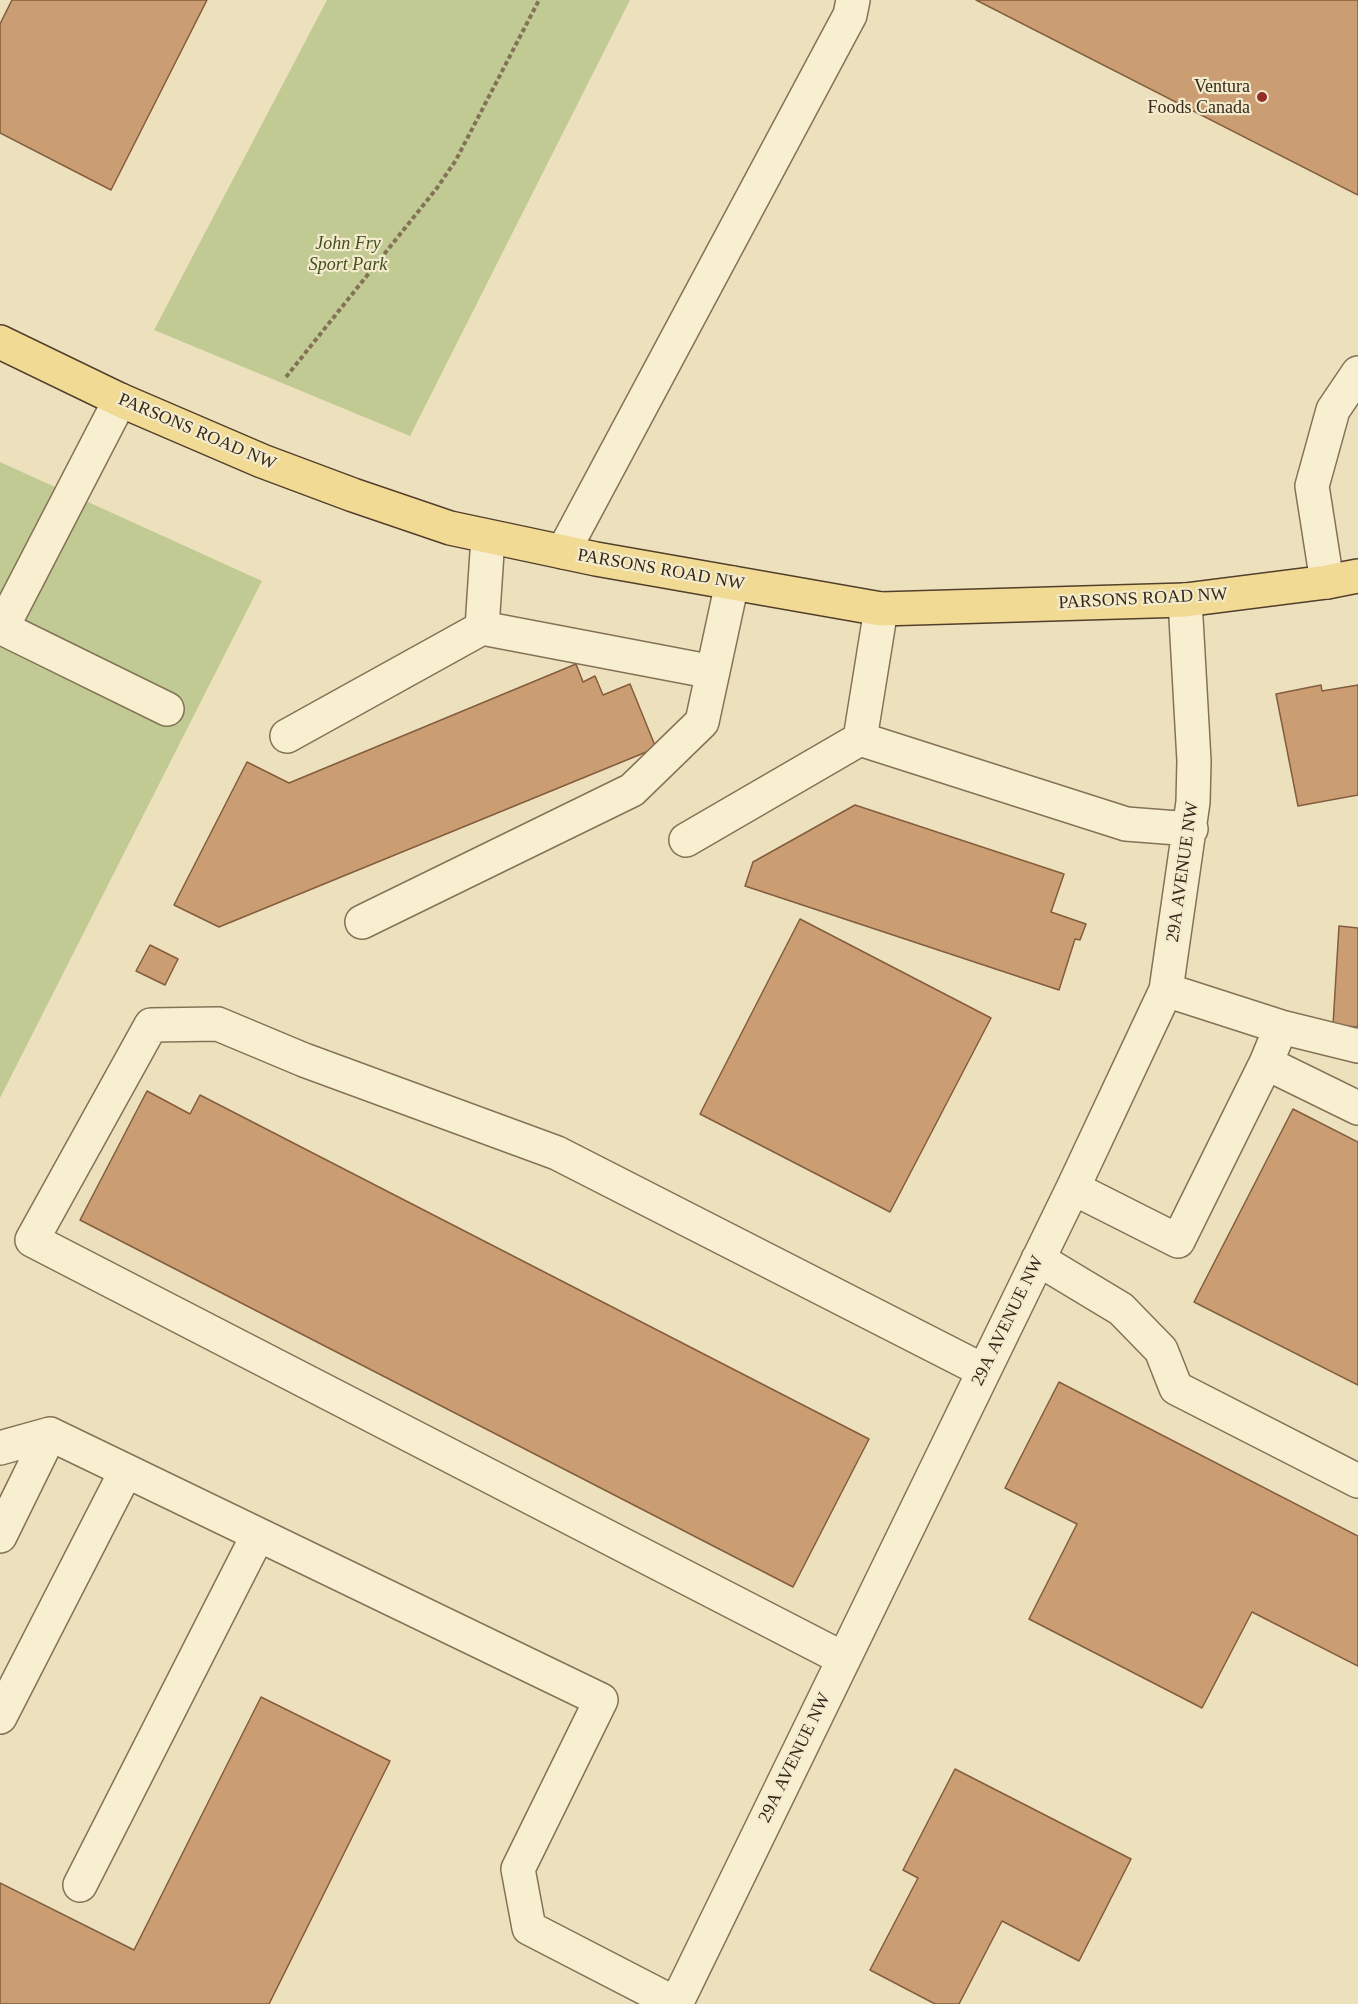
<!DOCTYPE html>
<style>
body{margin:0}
canvas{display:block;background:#ede1bd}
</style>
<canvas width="1358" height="2004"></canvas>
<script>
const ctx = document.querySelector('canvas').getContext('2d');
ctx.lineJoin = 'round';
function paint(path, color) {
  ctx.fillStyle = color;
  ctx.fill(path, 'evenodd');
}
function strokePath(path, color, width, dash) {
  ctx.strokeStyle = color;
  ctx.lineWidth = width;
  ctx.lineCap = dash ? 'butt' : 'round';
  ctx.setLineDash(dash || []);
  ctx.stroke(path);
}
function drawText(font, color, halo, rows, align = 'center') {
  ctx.font = font + ' "Times New Roman",serif';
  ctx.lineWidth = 4.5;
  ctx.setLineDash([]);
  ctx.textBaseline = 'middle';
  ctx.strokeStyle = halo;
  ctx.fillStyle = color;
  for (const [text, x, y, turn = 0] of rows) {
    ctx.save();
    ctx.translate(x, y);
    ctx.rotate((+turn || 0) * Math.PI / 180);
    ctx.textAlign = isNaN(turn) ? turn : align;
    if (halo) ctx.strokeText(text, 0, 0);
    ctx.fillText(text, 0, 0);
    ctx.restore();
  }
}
const green = new Path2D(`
 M327,0H630L410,436L154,330Z
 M0,462L262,581L0,1098Z`);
const building = new Path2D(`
 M12,0H207L111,190L0,133V24Z
 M976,0H1358V195Z
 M576,664L583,682L595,676L603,695L630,684L656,748L219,927L174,905L247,762L289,783Z
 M1321,685L1322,691L1358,685V795L1298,806L1276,694Z
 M855,805L1064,874L1051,912L1086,924L1080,940L1075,939L1059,990L745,886L753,862Z
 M800,919L991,1018L890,1212L700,1114Z
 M1339,926L1358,928V1027L1333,1025Z
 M150,945L178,959L165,985L136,971Z
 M147,1091L190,1114L200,1095L869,1439L793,1587L80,1220Z
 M1293,1109L1358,1142V1385L1194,1302Z
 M1059,1382L1358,1536V1666L1252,1612L1202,1708L1029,1619L1077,1524L1005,1488Z
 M261,1697L390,1761L269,2004H0V1883L134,1950Z
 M955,1769L1131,1859L1079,1961L1002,1921L959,2004H935L870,1970L918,1878L903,1870Z`);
const path = new Path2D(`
 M286,377L437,188L456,160L539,0`);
const minor = new Path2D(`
 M120,400L2,628L167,709
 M563,552L850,15L853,0
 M1327,582L1312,486L1333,410L1358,373
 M881,609L860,739L1126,824L1191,829
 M482,628L713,672
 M287,736L482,628L488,537
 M686,840L860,739
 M362,922L632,790L702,722L732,583
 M1281,1027L1358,1046
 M1266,1063L1358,1108
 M1073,1188L1178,1241L1266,1063L1281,1027L1166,990
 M1038,1259L1121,1309L1161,1350L1176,1388L1358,1481
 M0,1448L50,1434L601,1700L518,1869L529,1928L676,2004
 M0,1536L50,1434
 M844,1659L32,1240L151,1025L218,1024L304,1060L557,1153L984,1371
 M0,1717L126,1471
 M80,1885L258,1535
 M676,2004L1073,1188L1166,990L1193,802L1194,761L1185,600`);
const major = new Path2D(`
 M0,342L120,400L262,461L353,495L450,528L596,559L881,609L1185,600L1327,582L1358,576`);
const markers = [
 [1262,97,6,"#922d28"]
];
const poiNames = [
 ["Ventura",1250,87],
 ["Foods Canada",1250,108]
];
const parkNames = [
 ["John Fry",348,244],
 ["Sport Park",348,265]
];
const streetNames = [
 ["PARSONS ROAD NW",197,432,23],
 ["PARSONS ROAD NW",661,570,10],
 ["PARSONS ROAD NW",1143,599,-3],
 ["29A AVENUE NW",1183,872,-82],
 ["29A AVENUE NW",1008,1321,-64],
 ["29A AVENUE NW",795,1758,-64]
];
paint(green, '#c0ca92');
paint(building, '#cb9d73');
strokePath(building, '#835d3d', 1.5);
strokePath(minor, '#847257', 36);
strokePath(major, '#523f2b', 36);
strokePath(path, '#847257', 4, [4.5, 3]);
strokePath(minor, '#f8eed0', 33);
strokePath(major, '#f1da94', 33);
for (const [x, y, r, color] of markers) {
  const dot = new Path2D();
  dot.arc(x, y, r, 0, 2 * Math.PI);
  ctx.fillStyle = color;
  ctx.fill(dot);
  strokePath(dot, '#f4ebcc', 2);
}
drawText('18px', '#34291b', '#f4ebcc', poiNames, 'right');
drawText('italic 18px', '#425022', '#f4ebcc', parkNames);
drawText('18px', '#34291b', '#f4ebcc', streetNames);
</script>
